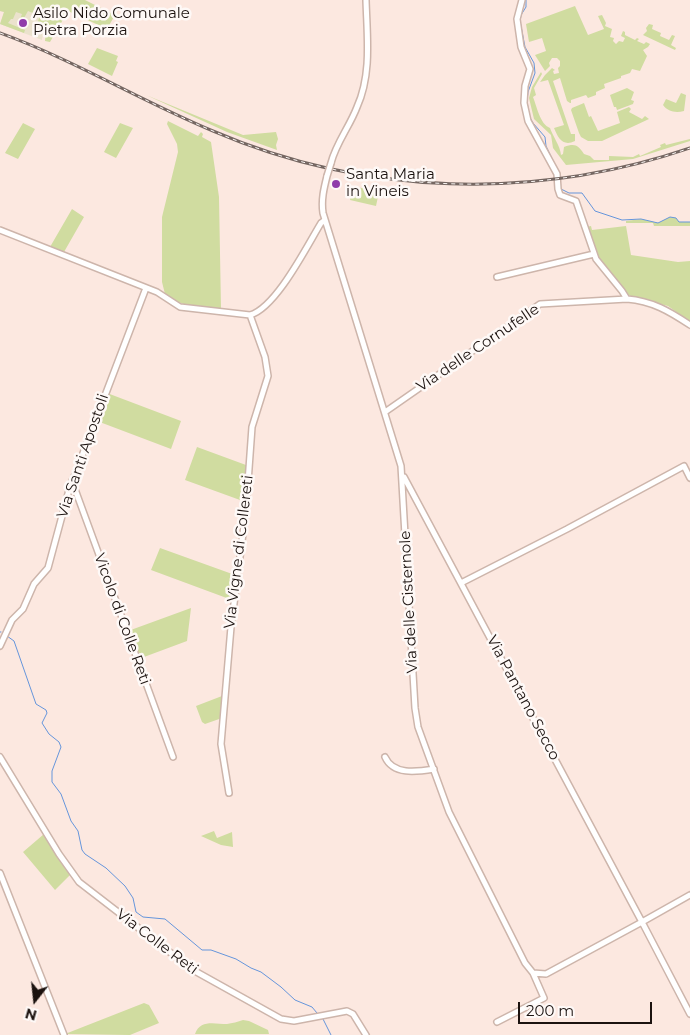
<!DOCTYPE html>
<style>
body{margin:0}
#map{position:relative;width:690px;height:1035px;overflow:hidden;background:#fce8e0;font-family:Montserrat,sans-serif}
canvas{display:block}
.north{position:absolute;left:10px;top:975px;width:50px;height:50px;-webkit-text-stroke:4px #fef9f7;paint-order:stroke;rotate:196deg;font-size:14px;font-weight:700;line-height:20px;text-align:center;color:#1b120f}
.north::after{content:'';display:block;margin:auto;width:18px;height:22px;background:#1b120f;clip-path:polygon(50% 0,100% 100%,50% 72%,0 100%)}
.scale{position:absolute;left:518px;top:1002px;width:134px;height:22px;box-sizing:border-box;border:2px solid #1b120f;border-top:0;padding-left:6px;font-size:15px;line-height:18px;white-space:nowrap;color:#1b120f;-webkit-text-stroke:4px #fef9f7;paint-order:stroke}
</style>
<div id="map">
<canvas width="690" height="1035"></canvas>
<div class="north">N</div>
<div class="scale">200 m</div>
</div>
<script>
const ctx = document.querySelector('canvas').getContext('2d');
ctx.lineJoin = 'round';
function paint(path, color) {
  ctx.fillStyle = color;
  ctx.fill(path, 'evenodd');
}
function strokePath(path, color, width, dash) {
  ctx.strokeStyle = color;
  ctx.lineWidth = width;
  ctx.lineCap = dash ? 'butt' : 'round';
  ctx.setLineDash(dash || []);
  ctx.stroke(path);
}
function drawText(font, color, halo, rows, align = 'center') {
  ctx.font = font + ' Montserrat,sans-serif';
  ctx.lineWidth = 5;
  ctx.setLineDash([]);
  ctx.textBaseline = 'middle';
  ctx.strokeStyle = halo;
  ctx.fillStyle = color;
  for (const [text, x, y, turn = 0] of rows) {
    ctx.save();
    ctx.translate(x, y);
    ctx.rotate((+turn || 0) * Math.PI / 180);
    ctx.textAlign = isNaN(turn) ? turn : align;
    if (halo) ctx.strokeText(text, 0, 0);
    ctx.fillText(text, 0, 0);
    ctx.restore();
  }
}
const education = new Path2D(`
 M0,4L48,7L46,34H43L42,40L0,24L4,12L0,11Z`);
const green = new Path2D(`
 M0,0H85L115,15L107,29L68,11L50,42L45,41L46,28L36,26L40,16L28,11L24,18L27,19L25,24L19,22L22,14L16,12L13,19H11L8,23L25,30L24,33L0,24L4,12L0,11Z
 M575,6L588,35L604,29L598,16L602,15L606,23L605,26L612,29L610,37L614,38L613,41L616,44L619,41L623,42L625,38L621,36L623,31L625,32V35L635,40L637,38L639,39L637,41L644,44L646,42L650,44L648,47L643,50L647,56L640,71L632,69L630,73L621,76V78L604,84L605,88L596,92V95L588,98L586,95L571,100V103H570L567,101L560,78L553,81L571,134H575V141C563,147 558,138 554,128L564,125L548,80L540,82L545,75L552,68L555,70L553,71L554,74L559,73L558,68L560,66V61L557,58H552L549,63L550,66L545,71L535,55L546,51L542,38L529,42L526,24Z
 M649,24L653,25L652,29L661,33L660,36L669,40L672,35L675,36L671,45L676,48L675,50L643,35L647,31L646,28Z
 M97,48L118,56L116,61L118,62L112,76L88,64Z
 M541,72L542,74L534,88L536,95L533,97C537,107 540,124 550,128C553,137 560,145 561,155L563,154L564,147C575,143 578,145 584,154L590,156L594,160H609V156L633,157L639,154L640,156L661,147L660,145L665,143L666,145L690,139V141L633,159L566,165L553,148L551,135L534,119L529,98L532,87Z
 M627,88L634,92L631,100L634,101L633,104L617,110L616,107H614L610,95Z
 M681,93L686,95L684,111C676,113 668,112 663,105L666,99L676,103Z
 M146,95L243,135L276,132L278,139L276,145L277,150L227,132Z
 M584,103L589,117L591,116L598,131L620,123L617,112L629,107L631,109L629,112L642,119L645,116L649,119L602,141H588L581,137L579,133L571,110L572,108Z
 M168,121L198,136L201,132L203,134L202,137L211,142L219,197L221,309C199,307 183,308 165,294L162,282V217L178,152L177,144L167,124Z
 M23,123L35,129L18,159L5,153Z
 M120,123L133,128L116,158L104,152Z
 M353,186L379,192L376,206L350,200Z
 M72,209L84,217L64,252L50,247Z
 M670,217L676,218L679,222H690V226H654L653,223H626V221L641,219L658,223Z
 M591,226L592,230L626,226L631,255L678,262L690,261V322L668,306L632,297L623,291L598,261L586,227Z
 M107,393L181,421L171,449L97,421L101,409H104L105,406L103,404Z
 M197,447L246,465L245,498H241L240,500L185,480Z
 M160,548L235,575L232,600L151,570Z
 M191,608L187,641L144,657L142,653H136L128,631Z
 M222,696V718L205,724L202,722L196,706Z
 M214,831L217,838L232,832L233,847L221,845L201,836Z
 M44,834L70,875L55,890L23,852Z
 M144,1003L149,1005L159,1023L130,1035L65,1034Z
 M243,1020L249,1021L268,1030L269,1034H195C200,1019 215,1024 227,1024C232,1023 238,1022 243,1020Z`);
const stream = new Path2D(`
 M526,0V7L521,15L520,21L525,47L534,63L535,73L528,92L527,101L529,116L533,123L545,137L546,146L557,169
 M561,189L569,193H582L595,211L622,220L641,219L658,223L670,217L676,218L679,222H690
 M0,632H1
 M7,636L14,641L36,704L46,710L47,713L42,723L49,734L59,742L61,747L52,771V782L61,794L71,821L78,831L82,850L85,854L106,868L125,886L133,898L136,912L143,917L165,919L202,950H211L236,959L251,968L261,972L281,987L295,1000L312,1007L317,1013
 M323,1019L331,1035`);
const minor = new Path2D(`
 M522,0L517,19L521,47L530,69L525,86L524,103L528,121L557,174L558,189L560,195L576,201L596,259L622,291L627,299
 M331,163C336,143 350,126 357,107C372,74 367,36 366,0
 M327,176C324,188 321,200 323,213L401,466L415,708L418,727L449,812L525,963L533,973L546,974L642,922L690,1014
 M0,230L157,292L180,307L250,315C276,308 307,246 321,223L325,220
 M497,277L594,254
 M385,412L540,304L627,299C652,301 669,311 690,325
 M404,477L642,922L690,895
 M72,481L173,757
 M461,583L567,529L684,466L690,478
 M0,646L12,620L23,609L34,584L48,568L69,490L146,288
 M0,757L59,854L79,882L193,970L281,1019L294,1021L347,1011L353,1014L366,1035
 M385,757C393,775 416,772 434,769
 M229,793L221,744L231,627L246,510L252,427L268,376L265,357L250,315
 M0,873L64,1035
 M497,1022L544,998L533,973`);
const rail = new Path2D(`
 M0,33C74,60 141,101 213,131C364,196 535,201 690,148`);
const minorBridge = new Path2D(`
 M327,176L331,163`);
const markers = [
 [23,23,5,"#903caa"],
 [336,184,5,"#903caa"]
];
const poiNames = [
 ["Asilo Nido Comunale",33,14],
 ["Pietra Porzia",33,31],
 ["Santa Maria",346,175],
 ["in Vineis",346,192]
];
const streetNames = [
 ["Via delle Cornufelle",478,348,-34],
 ["Via Santi Apostoli",83,456,-71],
 ["Via Vigne di Collereti",239,552,-83],
 ["Via delle Cisternole",409,602,-93],
 ["Vicolo di Colle Reti",122,619,70],
 ["Via Pantano Secco",523,698,62],
 ["Via Colle Reti",157,942,37]
];
paint(education, '#ebe2cd');
paint(green, '#d0dca0');
strokePath(stream, '#6595db', 1);
strokePath(minor, '#cdb5ab', 8);
strokePath(minor, '#fff', 5);
strokePath(rail, '#756762', 3);
strokePath(rail, '#fef9f7', 1, [4]);
strokePath(minorBridge, '#cdb5ab', 8, []);
strokePath(minorBridge, '#fff', 5);
for (const [x, y, r, color] of markers) {
  const dot = new Path2D();
  dot.arc(x, y, r, 0, 2 * Math.PI);
  ctx.fillStyle = color;
  ctx.fill(dot);
  strokePath(dot, '#fef9f7', 2);
}
drawText('15px', '#1b120f', '#fef9f7', poiNames, 'left');
drawText('15px', '#1b120f', '#fef9f7', streetNames);
</script>
